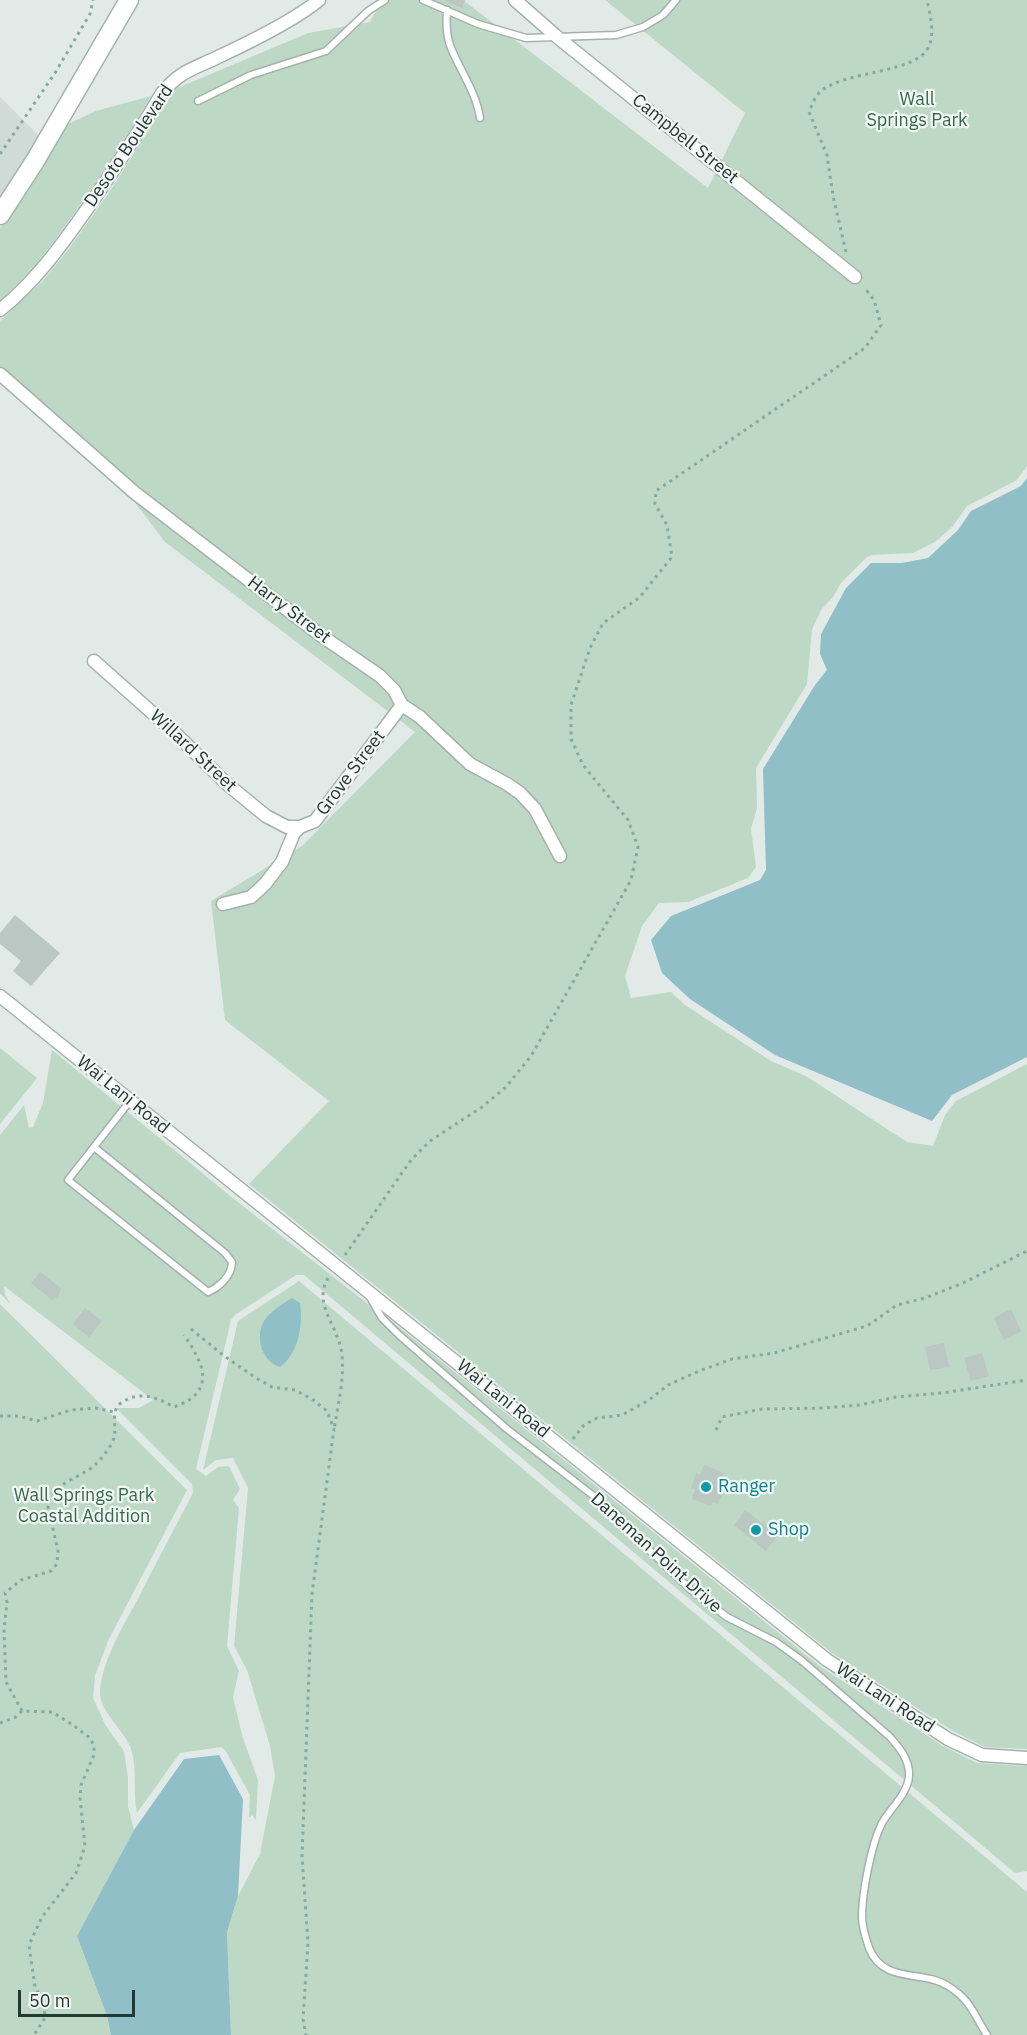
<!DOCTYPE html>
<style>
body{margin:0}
#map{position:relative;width:1027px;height:2035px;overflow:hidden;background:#e2eae7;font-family:"IBM Plex Sans",sans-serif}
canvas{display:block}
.scale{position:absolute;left:18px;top:1990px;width:117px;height:27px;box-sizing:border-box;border:3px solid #243934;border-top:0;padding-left:8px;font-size:18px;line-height:21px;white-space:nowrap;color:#243934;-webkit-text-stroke:4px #f2f7f5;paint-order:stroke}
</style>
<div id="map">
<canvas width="1027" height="2035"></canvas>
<div class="scale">50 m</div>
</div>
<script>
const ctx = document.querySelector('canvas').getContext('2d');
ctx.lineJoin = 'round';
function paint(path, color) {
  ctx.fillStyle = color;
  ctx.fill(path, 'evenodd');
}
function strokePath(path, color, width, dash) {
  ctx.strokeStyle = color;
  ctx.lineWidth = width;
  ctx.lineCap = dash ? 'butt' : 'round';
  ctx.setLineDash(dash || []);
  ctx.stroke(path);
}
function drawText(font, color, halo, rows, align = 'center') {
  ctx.font = font + ' "IBM Plex Sans",sans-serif';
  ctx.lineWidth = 4.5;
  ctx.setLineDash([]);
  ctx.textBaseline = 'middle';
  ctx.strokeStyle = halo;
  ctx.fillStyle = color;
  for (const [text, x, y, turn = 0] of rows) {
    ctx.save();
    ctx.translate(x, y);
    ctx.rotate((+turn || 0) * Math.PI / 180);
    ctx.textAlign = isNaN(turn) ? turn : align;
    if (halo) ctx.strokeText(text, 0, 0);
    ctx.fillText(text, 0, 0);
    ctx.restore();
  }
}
const built = new Path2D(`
 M0,97L40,137L0,201Z`);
const green = new Path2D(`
 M382,0H463L708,188L745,113L605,0H1027V466L1017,480L967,506L953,526L935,542L913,553L872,555L866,558L841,583L833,597L821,610L812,630L807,684L756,768L757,808L751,829L756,867L748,878L688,902L659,903L642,926L625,976L631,998L671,992L685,1005L771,1061L806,1076L907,1142L933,1146L945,1115L956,1101L1027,1064V1749L985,1747L953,1731L832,1653L249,1184L329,1101L225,1020L211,901L302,846L415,732L165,542L130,496L0,376V321L42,282L68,250L108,194L175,89L308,33L370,22Z
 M151,96C130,133 105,169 80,205C56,239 32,273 0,300V228L14,210L66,125L96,111Z
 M0,1048L37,1078L0,1124Z
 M52,1050L234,1199L368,1304L369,1303L821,1667L943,1746L977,1763L1027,1766V1871L1015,1873L304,1275H296L235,1315L231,1320L196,1469L206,1476L218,1467L229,1466L240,1489L233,1500L239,1508L227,1646L239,1671L233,1697L242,1735L258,1780L256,1820L252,1815L249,1818L250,1795L225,1750L221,1747L180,1753L137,1813C132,1792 138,1769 131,1749C125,1731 100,1712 100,1693C101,1661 125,1623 140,1595C157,1561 175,1527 193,1493L192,1484L116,1408H139L153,1400L4,1286L5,1295L11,1305L0,1293V1135L24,1105L29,1128L33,1127L43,1103Z
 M299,1281L1027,1892V2035H231L227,1932L238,1896L260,1854L275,1776L270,1746L247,1670L234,1646L248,1488L233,1458L216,1460L203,1470L238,1321Z
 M0,1304L187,1490L108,1641L95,1676L93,1698L106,1726L124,1751L128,1778V1806L134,1830L77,1936L107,2016L111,2035H0Z`);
const water = new Path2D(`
 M1027,478V1057L952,1095L932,1121L775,1055L690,999L662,973L651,940L671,916L760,880L766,870L763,769L815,685L827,670L820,654L821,634L846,588L871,563H902L928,558L958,530L971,511L1021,486Z
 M292,1298L300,1303C303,1325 299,1353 280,1367C263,1362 255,1339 263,1323C267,1314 283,1303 292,1298Z
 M219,1755L243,1799L238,1896L227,1932L231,2035H111L107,2016L77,1936L134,1830L184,1759Z`);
const building = new Path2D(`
 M444,0H465L462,8Z
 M15,915L60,953L31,986L13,971L21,961L0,944V933Z
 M40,1272L61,1288L59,1295L52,1300L31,1283Z
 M85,1308L102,1321L89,1337L73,1324Z
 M1011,1309L1021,1331L1004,1340L994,1318Z
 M944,1343L949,1367L930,1370L925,1347Z
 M982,1353L989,1376L971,1381L964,1358Z
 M704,1465L724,1473L719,1486L725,1488L718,1504L713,1502L711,1506L692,1499L695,1489L691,1488L696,1473L700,1475Z
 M745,1510L778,1535L766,1551L734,1525Z`);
const path = new Path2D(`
 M0,154L55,73L90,14L93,0
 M846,252L833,196L827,155L809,112C812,105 815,96 820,92C844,70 918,74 929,46C935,32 930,15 927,0
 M345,1255L411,1160L430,1141L482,1107L505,1088L531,1056L631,880L638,847L628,820L583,765L571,739V705L590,648L603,623L639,598L672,557L667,525L655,504L656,491L865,348L881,325L874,300L864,287
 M328,1278C313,1303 336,1324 341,1349C346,1374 338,1404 334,1429
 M191,1329L223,1355L256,1378L272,1387L295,1390L312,1399L327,1411L334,1429L312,1594L302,1856L308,1943L303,2019L306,2035
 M0,1416H18L37,1421L71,1410L96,1408L114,1412
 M716,1430L722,1417L762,1409L823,1408L860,1405L896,1397L942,1393L1027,1380
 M573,1439L584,1425L597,1418L622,1415L649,1400L668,1385L699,1371L732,1359L774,1353L867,1326L897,1305L925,1298L963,1283L1027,1251
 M22,1711L6,1682L4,1630L7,1602L5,1593L21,1580L51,1571L57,1564L58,1551L48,1507C50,1483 81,1478 95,1465C102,1458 111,1447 114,1438C117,1426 110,1411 121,1403C140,1390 156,1397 174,1407C217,1392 204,1364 184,1335
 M0,1723L16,1717L22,1711L52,1712L73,1725L90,1738L94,1746V1755L81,1785L80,1798L85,1846L76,1873L42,1917L29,1945L35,1987L44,2002L45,2018L34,2035`);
const service = new Path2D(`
 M423,0L478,24L526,38L616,35L643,27L663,15L676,0
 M447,10C446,23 446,36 451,48C461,72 476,92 480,118
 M198,101L251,75L326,51L368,11L385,0
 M94,1147L225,1253L232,1262C232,1275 220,1287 208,1292L68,1180L130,1101
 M370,1297L382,1318L399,1335L507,1429L617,1514L647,1548L690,1589L727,1617L776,1642L801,1660L889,1736C899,1747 910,1760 909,1776C908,1793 890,1809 882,1823C871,1845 862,1893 862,1917C862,1927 866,1939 869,1948C884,1985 922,1969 948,1986C971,2000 974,2015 987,2035`);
const minor = new Path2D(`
 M515,0L556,36L855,277
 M0,310C35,282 61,246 87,209C113,171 139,133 162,93C180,71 193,69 216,58C246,44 294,21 319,0
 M0,374L135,493L319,634L380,676L394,690L402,705L420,717L470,764L507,784L520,793L535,809L560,856
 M94,661L175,733L227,784L266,816L287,827H300
 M223,904L251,897L265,884L282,862L294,833L300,827L315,821L402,705
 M0,996L827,1660L948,1739L982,1755L1027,1758`);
const secondary = new Path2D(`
 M0,215L35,161L129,0`);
const markers = [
 [706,1487,6,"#0f9aa8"],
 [756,1530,6,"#0f9aa8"]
];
const parkNames = [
 ["Wall",917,100],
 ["Springs Park",917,121],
 ["Wall Springs Park",84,1496],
 ["Coastal Addition",84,1517]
];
const streetNames = [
 ["Campbell Street",685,139,39],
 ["Desoto Boulevard",129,146,-56],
 ["Harry Street",289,610,37],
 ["Willard Street",193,751,43],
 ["Grove Street",351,773,-53],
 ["Wai Lani Road",123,1095,39],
 ["Wai Lani Road",503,1399,39],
 ["Daneman Point Drive",656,1553,42],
 ["Wai Lani Road",885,1698,33]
];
const cultureNames = [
 ["Ranger",718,1487],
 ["Shop",768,1530]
];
paint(built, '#d0dad6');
paint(green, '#bdd9c5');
paint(water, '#90bfc8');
paint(building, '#bac7c3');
strokePath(service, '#a5b1ae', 9);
strokePath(minor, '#a5b1ae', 15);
strokePath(secondary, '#a2b4ae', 21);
strokePath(path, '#86aa9f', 3, [3, 4.5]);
strokePath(service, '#fff', 6);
strokePath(minor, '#fff', 12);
strokePath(secondary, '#fff', 18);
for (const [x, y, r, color] of markers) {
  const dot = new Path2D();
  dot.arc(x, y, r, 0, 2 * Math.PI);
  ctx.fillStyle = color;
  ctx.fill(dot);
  strokePath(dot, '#f2f7f5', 2);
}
drawText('18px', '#336a4a', '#f2f7f5', parkNames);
drawText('18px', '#243934', '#f2f7f5', streetNames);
drawText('18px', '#0d838f', '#f2f7f5', cultureNames, 'left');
</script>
